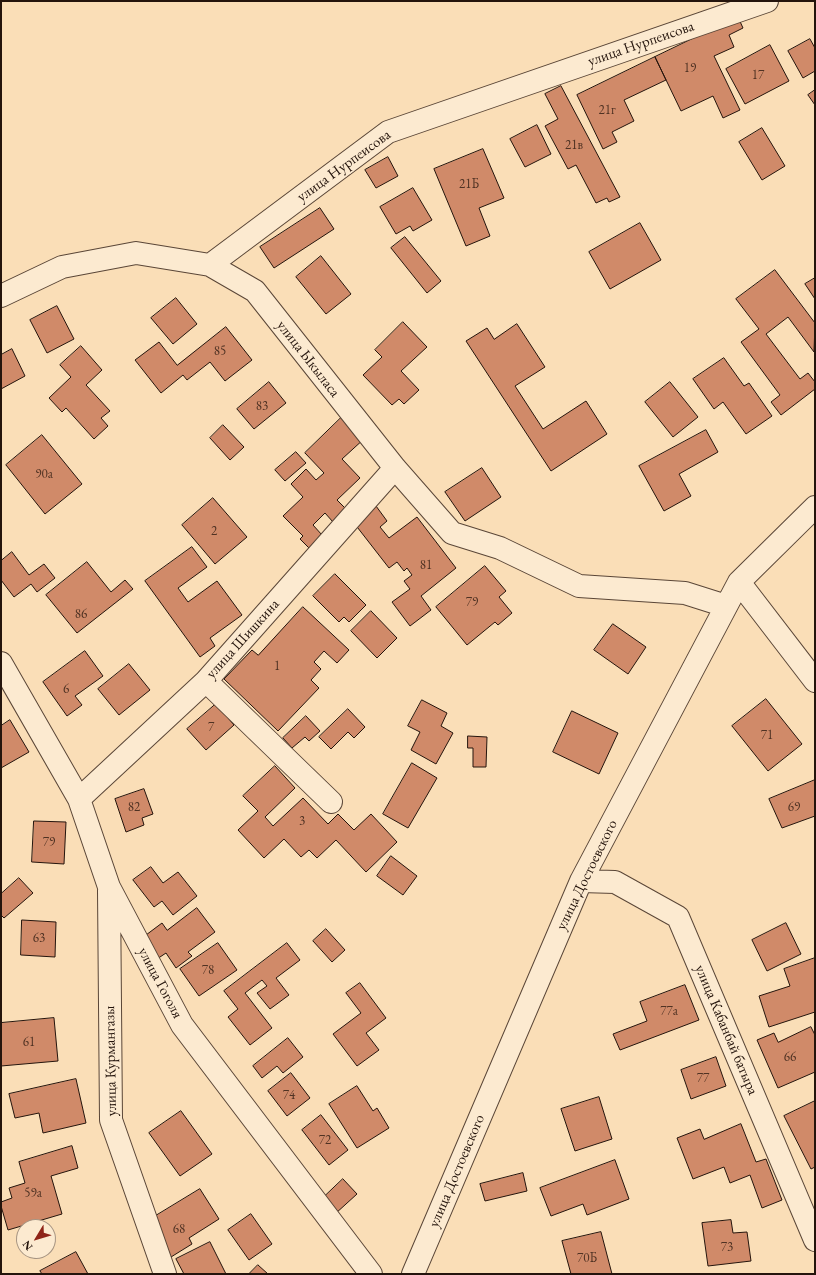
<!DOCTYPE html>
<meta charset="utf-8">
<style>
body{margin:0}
#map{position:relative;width:816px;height:1275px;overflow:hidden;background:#fadeb7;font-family:"EB Garamond",serif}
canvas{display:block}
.frame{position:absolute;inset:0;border:2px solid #24140c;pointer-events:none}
.north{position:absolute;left:16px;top:1219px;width:40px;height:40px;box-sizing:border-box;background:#fcead0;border:1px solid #a69482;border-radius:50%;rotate:232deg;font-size:11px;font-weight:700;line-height:16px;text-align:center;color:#24140c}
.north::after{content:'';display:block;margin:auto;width:14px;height:18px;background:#8f2418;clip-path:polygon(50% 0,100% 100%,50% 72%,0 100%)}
</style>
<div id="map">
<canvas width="816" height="1275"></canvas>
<div class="frame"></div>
<div class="north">N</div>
</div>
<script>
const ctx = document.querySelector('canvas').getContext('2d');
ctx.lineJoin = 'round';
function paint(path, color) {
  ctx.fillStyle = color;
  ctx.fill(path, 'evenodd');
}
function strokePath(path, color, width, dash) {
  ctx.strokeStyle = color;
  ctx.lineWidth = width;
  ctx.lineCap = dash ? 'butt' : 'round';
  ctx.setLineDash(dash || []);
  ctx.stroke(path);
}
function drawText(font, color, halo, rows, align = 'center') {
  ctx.font = font + ' "EB Garamond",serif';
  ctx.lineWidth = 3;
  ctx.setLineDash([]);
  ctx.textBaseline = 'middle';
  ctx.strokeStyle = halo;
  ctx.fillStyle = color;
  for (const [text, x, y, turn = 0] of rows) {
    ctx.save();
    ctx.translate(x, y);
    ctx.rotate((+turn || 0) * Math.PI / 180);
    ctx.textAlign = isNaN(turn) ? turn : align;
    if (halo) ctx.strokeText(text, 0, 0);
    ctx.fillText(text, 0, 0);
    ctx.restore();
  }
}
const building = new Path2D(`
 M738,17L743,28L729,35L734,47L714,56L740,110L723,118L713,96L681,111L655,57Z
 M810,39L815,48V71L803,78L788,51Z
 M770,45L789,81L745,104L726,69Z
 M655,57L666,80L624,100L634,121L612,132L617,142L603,149L577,95Z
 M561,86L620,197L609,202L607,198L596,203L576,165L568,169L545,126L558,119L545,94Z
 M815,90V105L808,95Z
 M537,125L551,154L525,167L510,139Z
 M762,128L785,166L762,180L739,142Z
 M483,149L504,198L479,208L490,236L466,246L434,169Z
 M388,157L398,176L376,188L365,170Z
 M413,188L432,220L413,231L410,226L396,234L380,207Z
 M320,208L334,229L274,268L260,247Z
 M640,223L661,260L610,289L589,252Z
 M405,237L441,281L427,293L391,248Z
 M321,256L351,294L326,314L296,277Z
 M775,270L815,323L814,352L788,317L766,334L800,379L808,373L815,382V389L781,415L771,402L780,395L741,342L759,329L736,299Z
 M815,278V299L805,284Z
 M176,298L197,324L173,344L151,318Z
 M57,306L74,339L47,353L30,320Z
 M403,322L427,347L401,371L419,390L404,404L399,399L392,405L363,375L382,357L375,350Z
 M517,324L545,367L515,386L543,429L586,401L607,434L551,471L466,341L487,328L494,339Z
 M226,327L252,360L225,381L210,362L187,380L183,375L161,393L135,360L159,342L177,365Z
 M81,346L102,370L86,385L110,411L101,418L108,426L94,439L66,408L62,412L49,398L71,377L60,365Z
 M12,349L25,376L1,389V355Z
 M724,358L744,386L749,383L772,416L746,434L723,402L714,409L693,379Z
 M269,382L286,403L254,429L237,409Z
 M670,382L698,417L673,437L645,402Z
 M344,415L365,438L342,459L360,478L337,500L346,509L333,522L325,513L313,525L322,535L309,548L300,539L303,536L283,516L303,497L291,484L306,469L316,480L324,473L305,453Z
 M223,425L244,447L230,460L210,438Z
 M706,430L718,452L679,474L691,496L664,511L639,466Z
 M42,435L82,484L45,514L6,465Z
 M296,452L306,463L285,481L275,470Z
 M482,468L501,497L465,521L445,492Z
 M213,498L247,537L215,564L182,525Z
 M376,506L387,521L380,527L389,538L417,517L456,568L421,596L431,610L410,626L392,602L410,589L404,581L412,575L407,568L404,571L397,562L389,568L354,523Z
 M192,547L207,567L178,588L188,602L217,581L242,615L210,638L215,646L200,657L145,581Z
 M12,552L29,575L44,564L55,578L37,592L31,584L14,597L1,580V561Z
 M87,562L111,592L125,580L133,589L77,633L46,595Z
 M485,566L506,591L499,597L512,613L498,625L495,622L467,645L436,607Z
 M335,574L366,605L349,622L344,617L339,622L313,596Z
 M303,607L349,650L337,663L324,651L314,662L321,669L311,680L319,688L278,731L224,679L252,650L258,655Z
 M371,611L397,638L377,658L351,631Z
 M613,624L646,647L628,674L594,650Z
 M85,651L103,676L75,696L82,705L67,716L43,682Z
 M129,664L150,690L119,715L98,689Z
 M766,699L802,744L768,771L732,726Z
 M422,700L447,713L441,726L453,733L436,764L411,750L420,732L408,726Z
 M216,704L234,725L206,750L187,729Z
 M348,709L365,727L354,738L348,732L331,749L319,737Z
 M572,711L618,733L599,774L553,752Z
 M306,716L320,731L309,741L305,737L292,748L283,738Z
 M10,720L29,752L1,768V726Z
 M468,736L487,737L486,767H473V748H468Z
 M412,763L437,778L408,828L383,814Z
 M275,766L295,788L265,817L273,826L303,798L328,824L338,814L354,830L371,814L397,842L366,872L336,840L317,858L309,850L301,857L284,839L264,858L238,830L258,811L243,796Z
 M815,780V816L782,828L769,799Z
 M144,789L153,814L142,818L144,825L126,832L115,799Z
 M34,821L66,822L64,864L32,862Z
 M391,856L417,876L403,895L377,876Z
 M151,867L163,883L178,872L197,896L173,915L162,901L154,907L133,880Z
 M19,878L33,893L4,918L1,915V894Z
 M197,908L215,932L188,952L192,956L176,968L166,953L157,959L142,938L162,923L167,930Z
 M22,920L56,922L55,957L21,955Z
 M786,923L801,954L767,971L752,940Z
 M326,929L345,950L332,962L313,941Z
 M218,943L237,970L199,996L180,969Z
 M287,943L300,960L276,978L289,995L270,1009L257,993L267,986L262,980L245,993L272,1028L250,1045L228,1017L238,1009L224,991Z
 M815,958V1012L769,1027L759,996L790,986L784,969Z
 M360,983L386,1018L366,1033L379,1050L357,1066L333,1034L361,1013L346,993Z
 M685,985L699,1020L620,1050L613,1034L647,1021L640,1002Z
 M54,1018L58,1061L1,1066V1023Z
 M811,1027L815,1035V1072L778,1088L757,1040L774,1033L778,1042Z
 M288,1038L303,1057L283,1073L277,1066L262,1078L253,1066Z
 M716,1057L726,1086L691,1099L681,1070Z
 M291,1073L310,1098L287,1116L268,1091Z
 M76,1079L86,1123L43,1133L39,1113L15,1118L9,1094Z
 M357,1086L373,1111L377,1108L389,1128L357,1148L329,1104Z
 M599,1097L612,1139L575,1151L561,1109Z
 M815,1101V1167L811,1169L784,1116Z
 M181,1111L212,1154L180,1176L149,1133Z
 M321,1115L348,1150L329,1165L302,1130Z
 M741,1124L756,1162L766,1159L782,1200L762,1208L750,1175L730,1183L724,1167L693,1179L677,1138L700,1129L704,1139Z
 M72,1146L78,1168L51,1176L62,1214L8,1230L1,1206V1202L12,1198L9,1188L25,1183L19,1162Z
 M615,1160L629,1199L587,1215L583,1204L551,1216L540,1188Z
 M523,1173L527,1191L485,1201L480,1184Z
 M343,1179L357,1194L335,1214L322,1199Z
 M200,1189L219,1219L189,1238L192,1244L171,1257L149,1220Z
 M251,1214L272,1244L249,1260L228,1230Z
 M731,1220L733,1233L747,1232L751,1261L708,1266L702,1223Z
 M601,1232L612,1274H571L562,1241Z
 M210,1242L226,1274H184L176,1259Z
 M76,1252L88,1274H42L40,1271Z
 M258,1265L268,1274H249Z`);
const minor = new Path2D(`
 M210,265L255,291L395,468L452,533L500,548L579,586L685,593L726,606
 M1,296L62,267L136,253L210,265L388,132L767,1
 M739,582L815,681
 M1,663L79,799L109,887L182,1025L371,1274
 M206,681L331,802
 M79,799L206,681L395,468
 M581,881L615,882L678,917L815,1240
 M109,891L111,1120L165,1274
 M413,1274L581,881L739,582L815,507`);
const numberNames = [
 ["19",690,68],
 ["17",758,75],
 ["21г",607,110],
 ["21в",574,145],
 ["21Б",469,184],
 ["85",220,351],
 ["83",262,406],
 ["90а",44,474],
 ["2",214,531],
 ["81",426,565],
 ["79",472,602],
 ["86",81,614],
 ["1",277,666],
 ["6",66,689],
 ["7",211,727],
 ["71",767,735],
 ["82",134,807],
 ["69",794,807],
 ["3",302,821],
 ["79",49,842],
 ["63",39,938],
 ["78",208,970],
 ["77а",669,1011],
 ["61",29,1042],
 ["66",790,1057],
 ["77",703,1078],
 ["74",289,1095],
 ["72",325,1140],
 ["59а",33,1193],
 ["68",179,1229],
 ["73",727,1247],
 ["70Б",587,1258]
];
const streetNames = [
 ["улица Нурпеисова",641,44,-19],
 ["улица Нурпеисова",344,166,-36],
 ["улица Ыкыласа",308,359,52],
 ["улица Шишкина",243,639,-48],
 ["улица Достоевского",587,875,-64],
 ["улица Гоголя",160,983,62],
 ["улица Кабанбай батыра",726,1030,67],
 ["улица Курмангазы",111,1061,-91],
 ["улица Достоевского",457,1171,-67]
];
paint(building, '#d08a69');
strokePath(building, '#24140c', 1);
strokePath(minor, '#5a4637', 24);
strokePath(minor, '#fcead0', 22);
drawText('13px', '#4f3223', null, numberNames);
drawText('15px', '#24140c', '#fcead0', streetNames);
</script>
